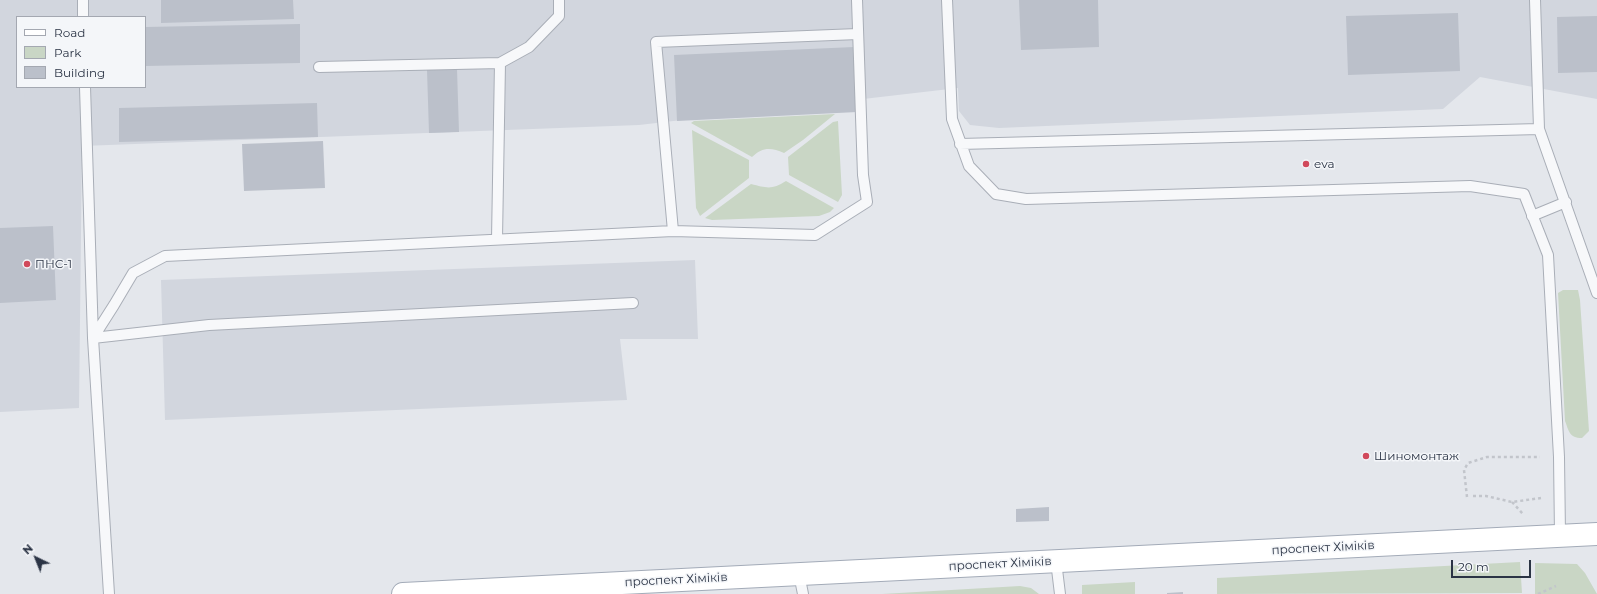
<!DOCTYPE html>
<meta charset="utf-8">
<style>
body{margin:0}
#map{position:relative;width:1597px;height:594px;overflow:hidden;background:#e4e7ec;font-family:Montserrat,sans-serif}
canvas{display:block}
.legend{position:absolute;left:16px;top:16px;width:130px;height:72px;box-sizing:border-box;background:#f4f6f9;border:1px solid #a4a8b1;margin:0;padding:5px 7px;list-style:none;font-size:12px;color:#2b3445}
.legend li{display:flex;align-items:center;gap:8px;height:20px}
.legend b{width:20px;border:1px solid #a4a8b1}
.north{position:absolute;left:16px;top:538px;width:40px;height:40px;-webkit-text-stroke:3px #f4f6f9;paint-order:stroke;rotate:317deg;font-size:11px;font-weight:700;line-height:16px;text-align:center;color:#2b3445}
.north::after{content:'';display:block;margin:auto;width:14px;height:18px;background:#2b3445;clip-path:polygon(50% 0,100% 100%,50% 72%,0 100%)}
.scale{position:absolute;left:1451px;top:560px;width:80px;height:18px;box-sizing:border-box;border:2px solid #2b3445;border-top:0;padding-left:5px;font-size:12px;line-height:14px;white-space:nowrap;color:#2b3445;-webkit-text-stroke:3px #f4f6f9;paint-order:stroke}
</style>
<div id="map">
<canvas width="1597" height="594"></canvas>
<ul class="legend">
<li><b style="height:5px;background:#fff"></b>Road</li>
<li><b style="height:11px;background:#c9d6c5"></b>Park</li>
<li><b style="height:11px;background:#bbc0ca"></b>Building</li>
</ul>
<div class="north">N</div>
<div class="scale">20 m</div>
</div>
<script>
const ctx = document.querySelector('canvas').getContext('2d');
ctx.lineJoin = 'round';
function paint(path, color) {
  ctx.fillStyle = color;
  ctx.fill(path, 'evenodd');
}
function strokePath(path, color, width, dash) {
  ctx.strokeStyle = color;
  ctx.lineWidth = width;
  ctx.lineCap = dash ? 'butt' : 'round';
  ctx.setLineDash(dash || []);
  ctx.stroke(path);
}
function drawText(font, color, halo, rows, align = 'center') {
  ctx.font = font + ' Montserrat,sans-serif';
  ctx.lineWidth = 3;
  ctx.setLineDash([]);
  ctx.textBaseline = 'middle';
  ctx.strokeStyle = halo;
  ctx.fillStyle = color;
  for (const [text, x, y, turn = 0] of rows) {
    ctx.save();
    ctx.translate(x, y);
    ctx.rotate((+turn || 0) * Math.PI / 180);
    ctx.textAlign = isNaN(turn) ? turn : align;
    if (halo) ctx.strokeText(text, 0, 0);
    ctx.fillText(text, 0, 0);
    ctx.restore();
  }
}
const built = new Path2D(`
 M0,0H1597V99L1480,77L1443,109L999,128L970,125L959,111L958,88L639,125L82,146L79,408L0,412ZM17,17H145V87H17Z
 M695,260L698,339H620L627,400L165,420L161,280Z`);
const green = new Path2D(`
 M835,114L803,140L784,153C771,147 762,147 752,157L691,123L694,121Z
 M838,121L842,195L838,202L789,175L788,157L833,122Z
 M692,130L749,160V178L700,216L696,208Z
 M786,181L834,208L830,212L819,216L712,220L705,218L751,184C767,188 772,190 786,181Z
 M1563,290H1578L1580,300L1589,431L1582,438C1569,438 1569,431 1565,421L1558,293Z
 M1520,562L1522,593L1217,594V578Z
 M1535,563L1577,564L1585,573L1597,594H1535Z
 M1135,582V594H1082V585Z
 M1020,586L1031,588L1039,594H882Z`);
const building = new Path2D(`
 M161,0H293L294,19L161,23Z
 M1019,0H1098L1099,47L1021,50Z
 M1458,13L1460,71L1348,75L1346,16Z
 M1597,16V72L1558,73L1557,17Z
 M300,24V63L145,66V27Z
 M854,47L857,112L677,121L674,55Z
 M457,69L459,132L429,133L427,70Z
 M317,103L318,137L119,142V108Z
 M323,141L325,188L244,191L242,144Z
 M53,226L56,300L0,303V228Z
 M1049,507V521L1016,522V509Z
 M1183,592V594H1167V593Z`);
const path = new Path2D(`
 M1473,496H1486L1512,502L1541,498
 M1467,497L1464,470L1468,463L1487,457H1540
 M1512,502L1523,514
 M1538,594L1556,586`);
const lane = new Path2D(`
 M83,0V17
 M947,0L952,119L969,166L996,194L1026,199L1470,186L1524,194L1548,255L1559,457L1560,535
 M1535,0L1539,129L1597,293
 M319,67L500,63
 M85,87L93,338L209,325L633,303
 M960,144L1539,129
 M1532,216L1566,202
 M673,231L656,42L858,34
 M497,239L500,63L529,47L559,16V0
 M1056,561L1060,594
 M799,574L803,594
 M109,594L93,338L114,305L133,273L165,256L673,231L815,235L867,202L863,175L857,0`);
const primary = new Path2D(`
 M403,594L1597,534`);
const markers = [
 [1306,164,4,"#d1495b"],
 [27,264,4,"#d1495b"],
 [1366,456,4,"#d1495b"]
];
const poiNames = [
 ["eva",1314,164],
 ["ПНС-1",35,264],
 ["Шиномонтаж",1374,456]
];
const streetNames = [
 ["проспект Хіміків",1323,548,-3],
 ["проспект Хіміків",1000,564,-3],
 ["проспект Хіміків",676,580,-3]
];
paint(built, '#d2d6de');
paint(green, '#c9d6c5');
paint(building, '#bbc0ca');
strokePath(lane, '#a9aeb7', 12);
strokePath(primary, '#a3abb8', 24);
strokePath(path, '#c2c5cb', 2.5, [3, 3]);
strokePath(lane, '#f7f8fa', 10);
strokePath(primary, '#fff', 22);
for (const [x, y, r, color] of markers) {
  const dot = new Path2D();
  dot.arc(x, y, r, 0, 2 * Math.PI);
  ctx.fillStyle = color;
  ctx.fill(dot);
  strokePath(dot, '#f4f6f9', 1.5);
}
drawText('12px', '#2b3445', '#f4f6f9', poiNames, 'left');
drawText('12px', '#2b3445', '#f4f6f9', streetNames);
</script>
